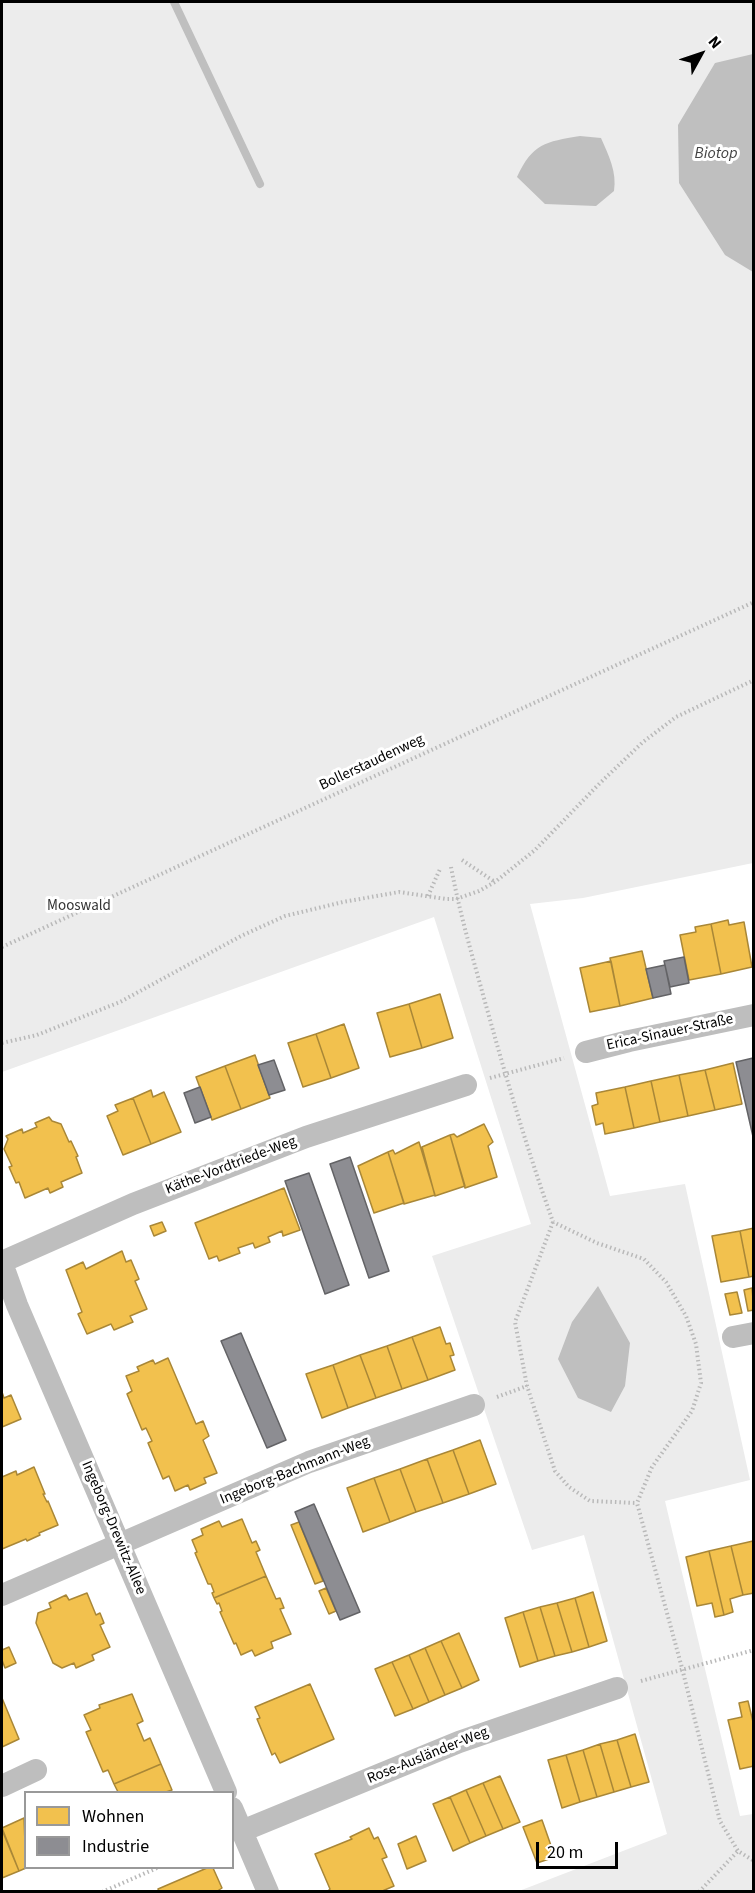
<!DOCTYPE html>
<meta charset="utf-8">
<style>
body{margin:0}
#map{position:relative;width:755px;height:1893px;overflow:hidden;background:#fff;font-family:"Source Sans 3",sans-serif}
canvas{display:block}
.frame{position:absolute;inset:0;border:3px solid #000;pointer-events:none}
.legend{position:absolute;left:24px;top:1791px;width:210px;height:78px;box-sizing:border-box;background:#fff;border:2px solid #999;margin:0;padding:8px 10px;list-style:none;font-size:18px;color:#000}
.legend li{display:flex;align-items:center;gap:12px;height:30px}
.legend b{width:30px;border:2px solid #999}
.north{position:absolute;left:671px;top:24px;width:60px;height:60px;-webkit-text-stroke:4px #fff;paint-order:stroke;rotate:50deg;font-size:16px;font-weight:700;line-height:24px;text-align:center;color:#000}
.north::after{content:'';display:block;margin:auto;width:21px;height:27px;background:#000;clip-path:polygon(50% 0,100% 100%,50% 72%,0 100%)}
.scale{position:absolute;left:536px;top:1842px;width:82px;height:27px;box-sizing:border-box;border:3px solid #000;border-top:0;padding-left:8px;font-size:18px;line-height:21px;white-space:nowrap;color:#000;-webkit-text-stroke:4px #fff;paint-order:stroke}
</style>
<div id="map">
<canvas width="755" height="1893"></canvas>
<div class="frame"></div>
<ul class="legend">
<li><b style="height:16px;background:#f2c14e"></b>Wohnen</li>
<li><b style="height:16px;background:#8d8d92"></b>Industrie</li>
</ul>
<div class="north">N</div>
<div class="scale">20 m</div>
</div>
<script>
const ctx = document.querySelector('canvas').getContext('2d');
ctx.lineJoin = 'round';
function paint(path, color) {
  ctx.fillStyle = color;
  ctx.fill(path, 'evenodd');
}
function strokePath(path, color, width, dash) {
  ctx.strokeStyle = color;
  ctx.lineWidth = width;
  ctx.lineCap = dash ? 'butt' : 'round';
  ctx.setLineDash(dash || []);
  ctx.stroke(path);
}
function drawText(font, color, halo, rows, align = 'center') {
  ctx.font = font + ' "Source Sans 3",sans-serif';
  ctx.lineWidth = 6;
  ctx.setLineDash([]);
  ctx.textBaseline = 'middle';
  ctx.strokeStyle = halo;
  ctx.fillStyle = color;
  for (const [text, x, y, turn = 0] of rows) {
    ctx.save();
    ctx.translate(x, y);
    ctx.rotate((+turn || 0) * Math.PI / 180);
    ctx.textAlign = isNaN(turn) ? turn : align;
    if (halo) ctx.strokeText(text, 0, 0);
    ctx.fillText(text, 0, 0);
    ctx.restore();
  }
}
const green = new Path2D(`
 M2,2H753V863L583,898L530,904L610,1196L685,1184L750,1480L665,1501L740,1816L753,1814V1891H519L667,1834L584,1535L532,1550L432,1256L531,1224L434,917L2,1072Z`);
const water = new Path2D(`
 M753,54H754L753,272L725,255L679,183L678,125L715,63Z
 M580,136L601,138C609,156 617,172 614,191L596,206L545,204L517,177C533,143 545,142 580,136Z
 M598,1286L630,1343L625,1386L611,1412L578,1398L558,1359L572,1322Z`);
const homes = new Path2D(`
 M728,920L729,925L744,922L752,967L721,974L711,924Z
 M711,924L721,974L689,980L680,935L696,932L695,927Z
 M642,951L653,998L620,1006L610,958Z
 M611,961L620,1006L590,1012L580,968Z
 M440,994L453,1038L422,1048L409,1004Z
 M409,1004L422,1048L390,1057L377,1013Z
 M344,1024L359,1068L331,1078L316,1034Z
 M316,1034L331,1078L303,1087L288,1043Z
 M255,1055L270,1098L241,1109L225,1066Z
 M733,1063L742,1104L715,1110L705,1070Z
 M225,1066L241,1109L212,1120L196,1077Z
 M705,1070L715,1110L688,1116L679,1075Z
 M679,1075L688,1116L660,1122L651,1081Z
 M651,1081L660,1122L634,1128L625,1087Z
 M625,1087L634,1128L605,1134L603,1123L596,1125L592,1106L598,1104L596,1093Z
 M151,1090L153,1097L164,1092L181,1132L151,1144L133,1098Z
 M133,1098L151,1144L123,1155L107,1116L118,1111L115,1105Z
 M49,1117L52,1121L61,1124L69,1142L71,1141L78,1156L76,1157L82,1173L61,1182L63,1187L50,1193L48,1188L25,1198L19,1182L16,1183L9,1167L12,1166L4,1149L8,1139L6,1136L22,1129L23,1133L37,1127L35,1123Z
 M484,1124L493,1142L488,1146L497,1177L465,1188L450,1135L454,1134L457,1137Z
 M450,1135L465,1186L435,1196L422,1147Z
 M419,1142L435,1195L404,1204L388,1152L393,1150L395,1154Z
 M388,1152L404,1203L374,1213L358,1166Z
 M284,1188L300,1230L283,1236L282,1231L268,1237L270,1242L255,1248L253,1243L238,1248L240,1253L219,1261L217,1256L209,1259L195,1223Z
 M162,1222L166,1231L154,1236L150,1226Z
 M754,1228V1276L749,1277L740,1231Z
 M740,1231L749,1277L721,1282L712,1236Z
 M122,1251L126,1262L131,1260L139,1279L135,1281L147,1309L130,1316L133,1322L114,1330L111,1324L87,1334L78,1314L82,1312L66,1270L83,1262L86,1269Z
 M752,1288L754,1310L748,1311L744,1290Z
 M737,1292L742,1313L730,1315L725,1294Z
 M440,1327L446,1344L450,1343L454,1355L450,1356L455,1370L428,1380L412,1337Z
 M412,1337L428,1380L402,1389L387,1346Z
 M387,1346L402,1389L376,1398L360,1355Z
 M360,1355L376,1398L348,1408L333,1365Z
 M168,1358L196,1424L203,1421L209,1436L203,1440L217,1473L204,1478L206,1483L190,1490L188,1485L175,1491L169,1476L163,1479L148,1443L152,1441L146,1428L142,1430L127,1394L132,1391L126,1376L139,1371L137,1367L153,1360L155,1364Z
 M333,1365L348,1408L322,1418L306,1374Z
 M2,1392L4,1398L11,1395L21,1419L2,1427Z
 M480,1440L496,1484L469,1494L453,1450Z
 M453,1450L469,1494L443,1503L427,1459Z
 M427,1459L443,1503L416,1512L400,1469Z
 M34,1467L45,1494H43L47,1502L48,1501L58,1525L39,1533L40,1535L27,1541L26,1539L2,1549V1477L16,1471L17,1475Z
 M400,1469L416,1512L390,1522L374,1478Z
 M374,1478L390,1522L363,1532L347,1488Z
 M242,1519L252,1543L256,1541L260,1550L256,1552L266,1576L214,1598L212,1593L214,1592L211,1584H208L195,1553L197,1552L192,1540L203,1535L201,1529L219,1521L222,1527Z
 M299,1522L323,1581L315,1584L291,1525Z
 M753,1541L754,1593L743,1595L731,1546Z
 M731,1546L743,1595L730,1599L733,1612L724,1615L709,1551Z
 M709,1551L724,1615L715,1617L712,1603L697,1606L686,1557Z
 M266,1576L276,1599L280,1598L284,1608L280,1609L291,1634L271,1642L273,1648L255,1656L252,1650L241,1655L236,1643L234,1644L220,1612L222,1611L219,1603L217,1604L214,1598Z
 M326,1588L336,1611L329,1614L319,1591Z
 M593,1592L607,1641L589,1647L575,1598Z
 M87,1593L96,1615L100,1613L104,1623L100,1625L110,1647L92,1655L94,1660L76,1668L74,1663L62,1668L53,1663L36,1623L38,1613L51,1608L49,1603L66,1595L69,1600Z
 M575,1598L589,1647L572,1652L557,1603Z
 M557,1603L572,1652L555,1656L540,1607Z
 M540,1607L555,1656L538,1661L523,1612Z
 M523,1612L538,1661L520,1667L505,1618Z
 M459,1633L479,1680L462,1688L441,1641Z
 M441,1641L462,1688L445,1695L425,1648Z
 M9,1647L16,1663L5,1668L2,1660V1650Z
 M425,1648L445,1695L429,1702L409,1655Z
 M409,1655L429,1702L413,1709L392,1662Z
 M392,1662L413,1709L395,1716L375,1669Z
 M310,1684L334,1739L280,1763L275,1753L272,1755L257,1719L260,1718L255,1707Z
 M132,1694L143,1721L137,1724L144,1741L150,1738L161,1764L114,1784L108,1770L103,1772L86,1732L91,1730L84,1715L100,1708L99,1705Z
 M2,1698L19,1739L2,1747Z
 M748,1701L754,1726V1766L740,1769L728,1720L742,1717L739,1703Z
 M635,1734L649,1782L631,1787L617,1740Z
 M617,1740L631,1787L614,1792L600,1744Z
 M600,1744L614,1792L597,1797L583,1750Z
 M583,1750L597,1797L580,1802L566,1755Z
 M566,1755L580,1802L562,1808L548,1760Z
 M161,1764L172,1790L166,1792H118L114,1784Z
 M500,1776L520,1822L503,1829L483,1783Z
 M483,1783L503,1829L486,1836L466,1790Z
 M466,1790L486,1836L470,1843L450,1797Z
 M450,1797L470,1843L453,1851L433,1804Z
 M24,1818L26,1868L19,1871L2,1828Z
 M542,1820L555,1857L537,1863L523,1827Z
 M369,1828L374,1839L378,1837L387,1857L382,1859L394,1886L380,1892H327L330,1889L315,1854L352,1839L350,1837Z
 M2,1830L19,1871L2,1878Z
 M416,1836L426,1861L407,1869L398,1844Z
 M207,1868H213L222,1888L216,1892H159L158,1889Z`);
const industry = new Path2D(`
 M684,957L689,983L670,987L664,961Z
 M665,965L671,994L653,998L646,969Z
 M753,1058L754,1060V1141L736,1062Z
 M274,1060L285,1090L269,1095L258,1065Z
 M200,1087L211,1117L195,1123L184,1093Z
 M350,1157L389,1271L369,1278L330,1164Z
 M309,1173L349,1285L325,1294L285,1181Z
 M241,1333L286,1440L267,1448L221,1341Z
 M314,1504L360,1612L340,1620L295,1512Z`);
const stream = new Path2D(`
 M174,2L260,184`);
const path = new Path2D(`
 M462,860L495,882
 M451,867C460,915 474,962 487,1009C507,1081 528,1152 553,1222L597,1243L644,1259L666,1282L686,1316L696,1344L701,1383L692,1411L652,1467L637,1503L682,1668L720,1821L738,1851L754,1861
 M428,896L440,869
 M2,947L754,602
 M2,1043L37,1035L120,1002L241,936L285,916L343,902L399,892L446,899H456L479,891L495,882L535,850L600,783L643,742L676,717L754,680
 M490,1078L564,1058
 M553,1222L515,1322L527,1386L555,1471L569,1487L590,1501L637,1503
 M497,1397L527,1386
 M641,1681L754,1650
 M102,1892L157,1868
 M699,1892L738,1851`);
const street = new Path2D(`
 M586,1052L629,1041L754,1015
 M2,1262L133,1204L306,1137L466,1085
 M2,1263L17,1305L226,1792
 M733,1337L754,1333
 M2,1595L309,1462L474,1405
 M2,1786L36,1770
 M232,1808L268,1892
 M242,1831L459,1742L617,1688`);
const streetNames = [
 ["Bollerstaudenweg",372,763,-25],
 ["Erica-Sinauer-Straße",670,1033,-12],
 ["Käthe-Vordtriede-Weg",231,1166,-21],
 ["Ingeborg-Bachmann-Weg",295,1471,-22],
 ["Ingeborg-Drewitz-Allee",113,1528,67],
 ["Rose-Ausländer-Weg",428,1756,-22]
];
const parkNames = [
 ["Mooswald",79,907]
];
const waterNames = [
 ["Biotop",716,154]
];
paint(green, '#ececec');
paint(water, '#bfbfbf');
paint(homes, '#f2c14e');
strokePath(homes, '#a98737', 1.5);
paint(industry, '#8d8d92');
strokePath(industry, '#636366', 1.5);
strokePath(stream, '#bfbfbf', 8);
strokePath(path, '#b9b9b9', 4, [1.5, 3]);
strokePath(street, '#bebebe', 22);
drawText('15px', '#000', '#fff', streetNames);
drawText('15px', '#333', '#fff', parkNames);
drawText('italic 16px', '#444', '#fff', waterNames);
</script>
